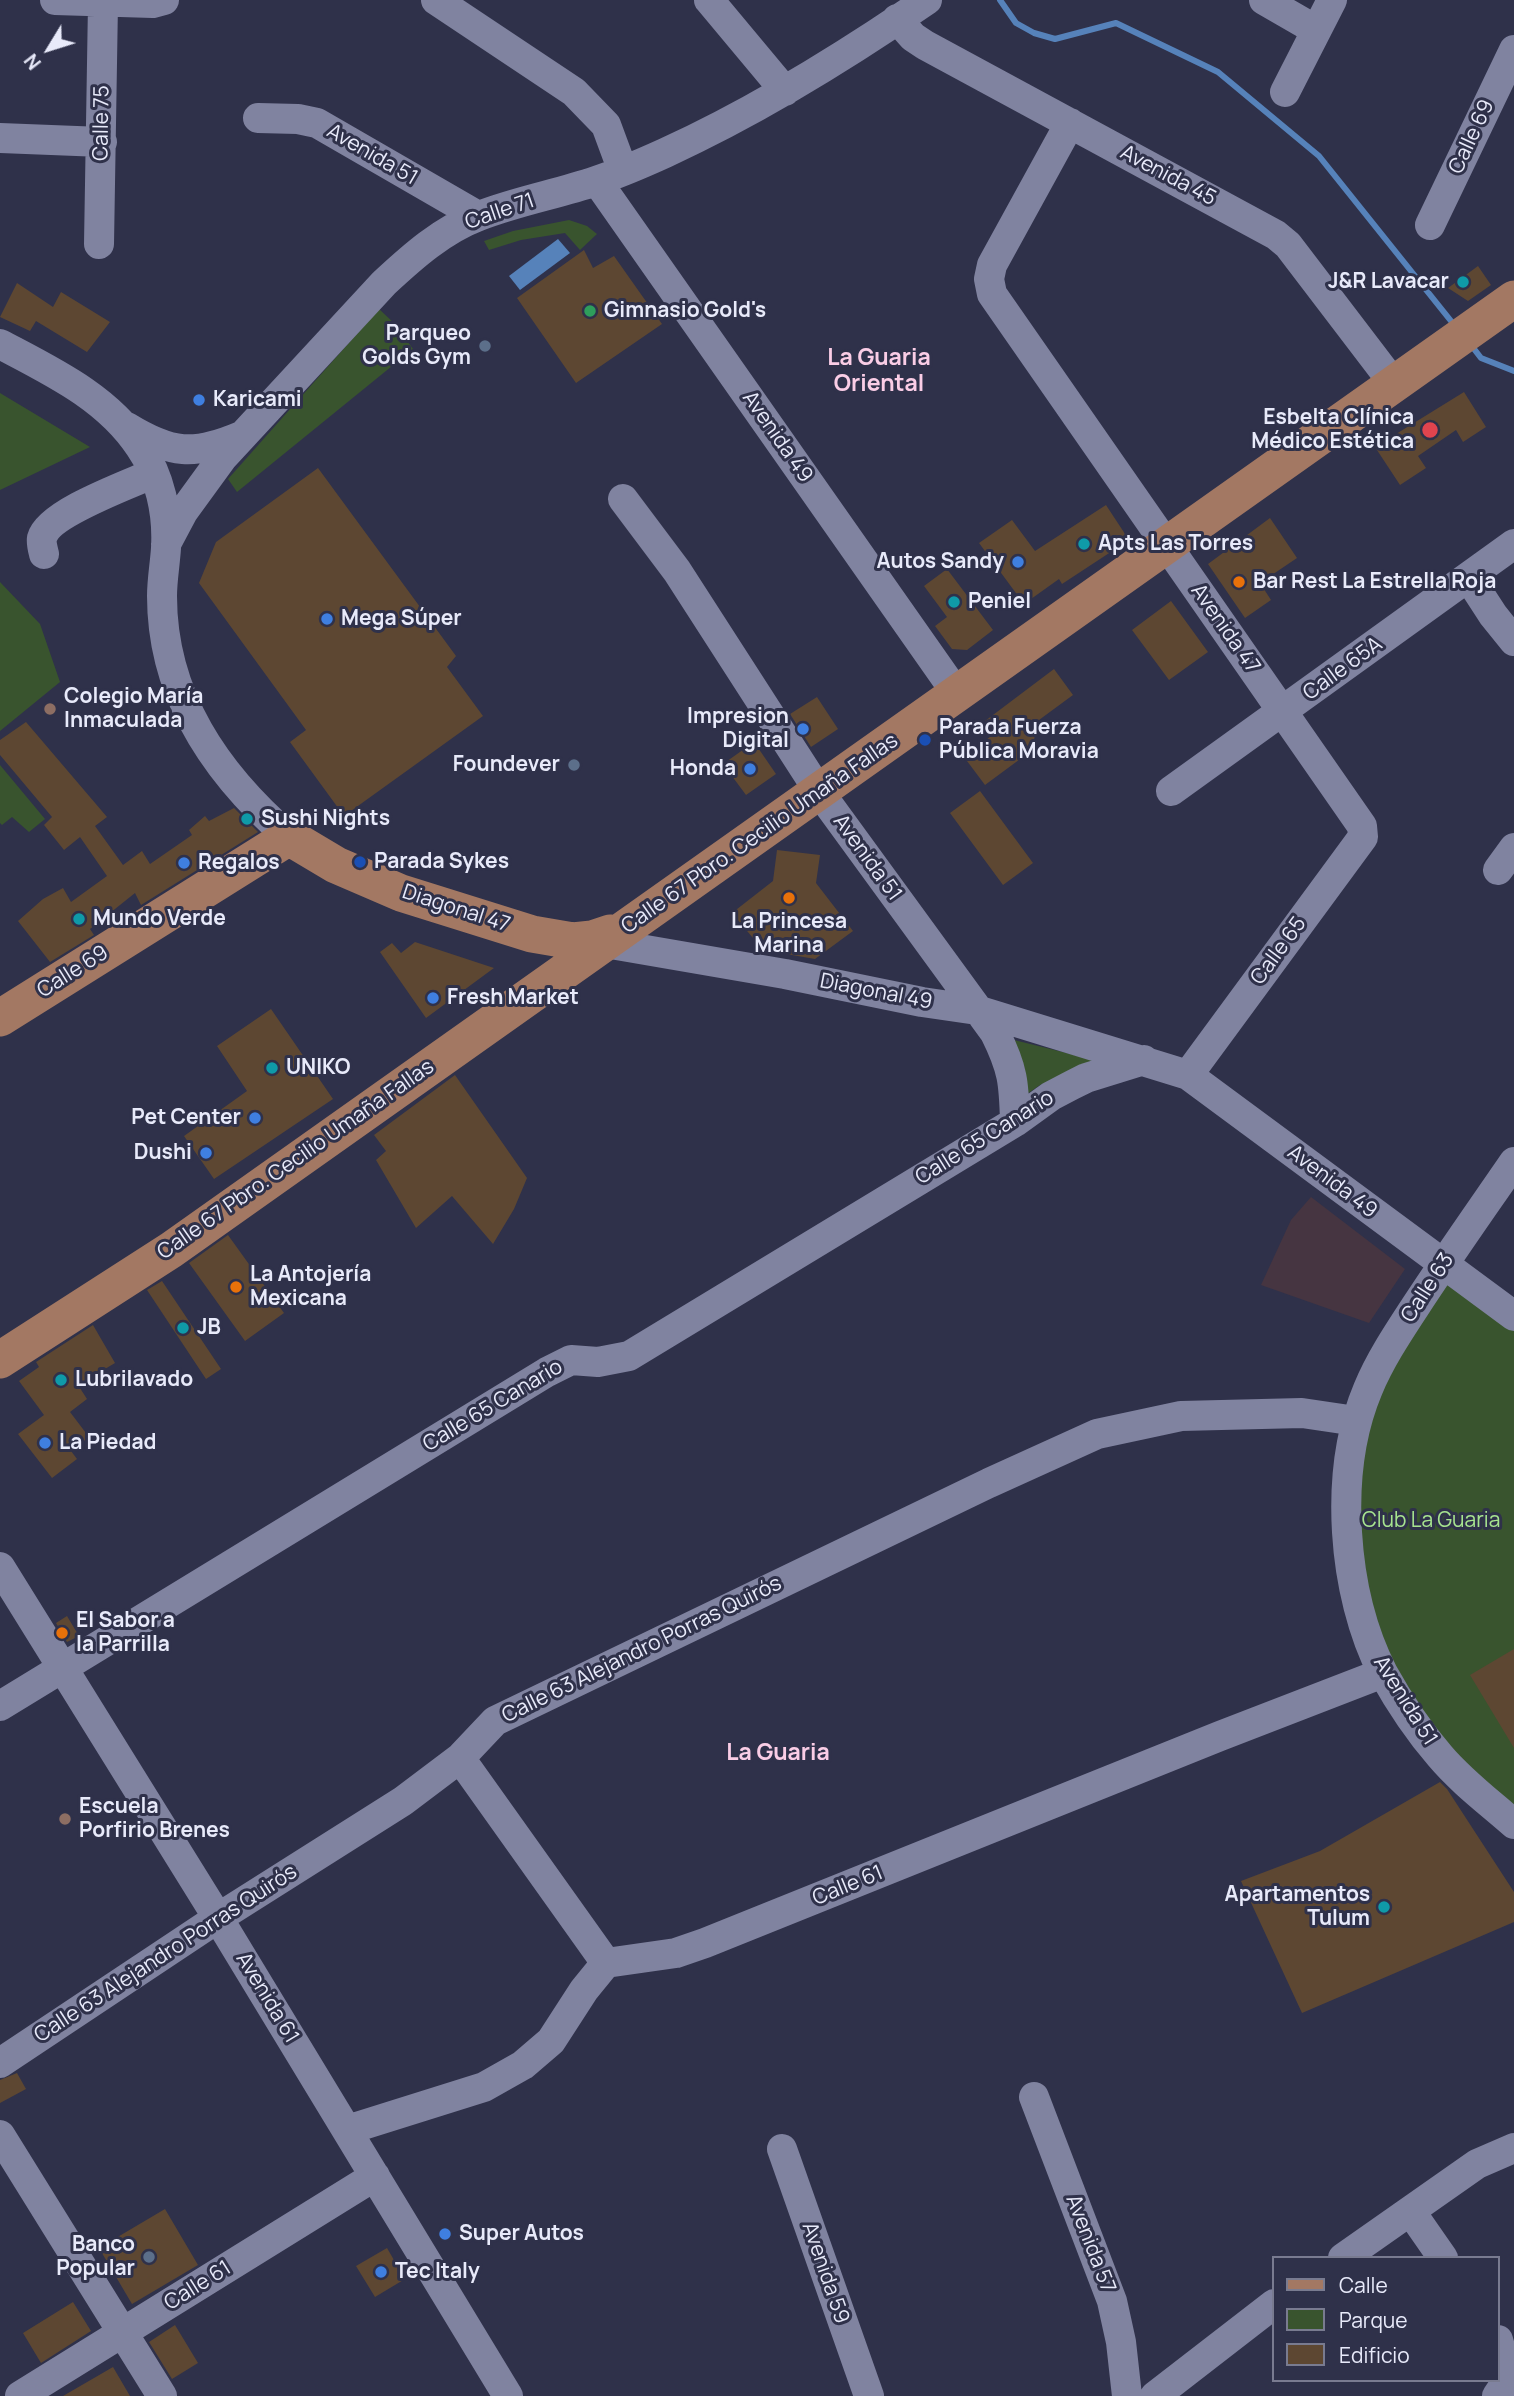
<!DOCTYPE html>
<meta charset="utf-8">
<style>
body{margin:0}
#map{position:relative;width:1514px;height:2396px;overflow:hidden;background:#2f314a;font-family:Manrope,sans-serif}
canvas{display:block}
.legend{position:absolute;left:1272px;top:2256px;width:228px;height:126px;box-sizing:border-box;background:#2f314a;border:2px solid #797b90;margin:0;padding:9px 12px;list-style:none;font-size:21px;color:#e8eafa}
.legend li{display:flex;align-items:center;gap:14px;height:35px}
.legend b{width:35px;border:2px solid #797b90}
.north{position:absolute;left:14px;top:14px;width:70px;height:70px;-webkit-text-stroke:5px #2f314a;paint-order:stroke;rotate:232deg;font-size:19px;font-weight:700;line-height:28px;text-align:center;color:#e8eafa}
.north::after{content:'';display:block;margin:auto;width:24px;height:32px;background:#e8eafa;clip-path:polygon(50% 0,100% 100%,50% 72%,0 100%)}
</style>
<div id="map">
<canvas width="1514" height="2396"></canvas>
<ul class="legend">
<li><b style="height:9px;background:#a37863"></b>Calle</li>
<li><b style="height:19px;background:#39542e"></b>Parque</li>
<li><b style="height:19px;background:#5d4732"></b>Edificio</li>
</ul>
<div class="north">N</div>
</div>
<script>
const ctx = document.querySelector('canvas').getContext('2d');
ctx.lineJoin = 'round';
function paint(path, color) {
  ctx.fillStyle = color;
  ctx.fill(path, 'evenodd');
}
function strokePath(path, color, width, dash) {
  ctx.strokeStyle = color;
  ctx.lineWidth = width;
  ctx.lineCap = dash ? 'butt' : 'round';
  ctx.setLineDash(dash || []);
  ctx.stroke(path);
}
function drawText(font, color, halo, rows, align = 'center') {
  ctx.font = font + ' Manrope,sans-serif';
  ctx.lineWidth = 6;
  ctx.setLineDash([]);
  ctx.textBaseline = 'middle';
  ctx.strokeStyle = halo;
  ctx.fillStyle = color;
  for (const [text, x, y, turn = 0] of rows) {
    ctx.save();
    ctx.translate(x, y);
    ctx.rotate((+turn || 0) * Math.PI / 180);
    ctx.textAlign = isNaN(turn) ? turn : align;
    if (halo) ctx.strokeText(text, 0, 0);
    ctx.fillText(text, 0, 0);
    ctx.restore();
  }
}
const commercial = new Path2D(`
 M1311,1197L1405,1269L1369,1323L1261,1285L1291,1220Z`);
const green = new Path2D(`
 M569,220L587,226L597,234L580,250L565,233L521,240L489,250L484,241L513,231Z
 M379,309L395,324L413,349L237,492L228,479Z
 M0,393L90,447L0,490Z
 M0,582L40,624L60,682L0,731Z
 M0,765L45,819L29,832L12,817L2,825L0,823Z
 M1014,1040L1099,1061L1040,1085L1027,1094L1024,1066Z
 M1443,1264L1514,1316V1824L1439,1755L1358,1601L1356,1421Z`);
const water = new Path2D(`
 M558,239L570,253L520,290L509,276Z`);
const stream = new Path2D(`
 M1000,0L1016,23L1034,33L1055,39L1116,23L1218,72L1319,156L1455,326
 M1471,345L1481,358L1514,371`);
const building = new Path2D(`
 M584,250L593,268L614,256L662,324L576,383L517,298Z
 M1478,266L1491,285L1468,301L1448,288Z
 M17,283L53,307L61,292L110,322L87,352L36,321L30,331L0,317Z
 M1464,392L1486,427L1463,442L1456,430L1418,456L1426,468L1400,485L1375,447Z
 M318,468L456,656L447,667L483,716L344,816L290,742L306,730L199,583L216,542Z
 M1106,505L1129,540L1062,584L1059,579L1024,604L979,543L1012,520L1035,551Z
 M1270,518L1297,558L1260,583L1271,600L1245,618L1208,564Z
 M947,569L993,630L967,650L952,649L935,626L947,617L924,586Z
 M1171,601L1208,652L1169,680L1132,630Z
 M1054,669L1073,695L1039,720L1031,751L985,785L964,757L995,733L985,721Z
 M817,697L838,729L811,747L790,714Z
 M26,722L107,817L95,826L123,865L142,851L150,864L192,835L189,830L205,816L209,821L234,808L258,832L141,905L135,893L90,929L94,935L50,962L18,921L43,899L63,888L71,902L107,876L80,837L64,850L44,825L52,817L0,755V740Z
 M754,742L776,774L746,795L723,764Z
 M980,791L1033,863L1003,885L950,813Z
 M777,850L820,855L816,883L853,931L815,959L763,950L732,913L773,881Z
 M415,942L494,968L426,1018L380,952L392,943L401,953Z
 M271,1009L333,1099L214,1179L184,1136L247,1091L217,1046Z
 M455,1075L527,1178L514,1209L493,1244L452,1196L416,1228L376,1160L386,1151L374,1135Z
 M228,1235L284,1313L245,1341L189,1263Z
 M162,1281L221,1369L206,1379L147,1290Z
 M93,1325L115,1363L78,1385L87,1399L70,1412L89,1437L71,1451L77,1459L52,1478L18,1434L44,1415L19,1381L39,1367L36,1362Z
 M67,1616L79,1636L67,1642L56,1623Z
 M1514,1649V1748L1470,1675Z
 M1440,1782L1447,1789L1514,1892V1922L1302,2013L1241,1881L1320,1851Z
 M17,2073L26,2089L0,2103V2080Z
 M165,2209L198,2265L132,2304L99,2248Z
 M387,2248L405,2279L375,2297L356,2266Z
 M73,2302L91,2331L41,2363L23,2333Z
 M175,2325L198,2363L172,2379L149,2342Z
 M113,2367L130,2396H63Z`);
const minor = new Path2D(`
 M55,0L153,3L164,0
 M436,0L574,92L606,125L623,171
 M709,0L785,91
 M1264,0L1316,30
 M897,19L913,37L925,45L1276,235L1288,245L1394,384
 M1285,92L1332,0
 M258,118L298,119L317,123L478,216
 M1070,123L992,265L989,279L992,294L1362,826L1363,837L1188,1075
 M0,138L102,142
 M597,181L957,694
 M1430,225L1514,50
 M99,244L103,3
 M0,344C51,371 107,397 140,447C160,476 168,513 166,548C165,564 162,580 162,596C162,696 216,774 289,837
 M127,427C171,454 194,456 241,436
 M623,499L677,571L820,793L995,1033C1013,1069 1014,1083 1015,1122
 M166,544L183,512L223,457L384,283C412,257 442,230 479,216C517,201 558,194 596,181C620,173 643,163 665,153C757,111 844,57 927,0
 M44,554C43,550 41,543 42,538C48,513 130,484 154,473
 M1469,578L1493,615L1514,641
 M1171,791L1514,544
 M1498,870L1514,848
 M605,943L785,974L922,1002L977,1010L1188,1075L1514,1316
 M1514,1162C1481,1210 1447,1258 1415,1307C1398,1333 1380,1360 1368,1389C1333,1472 1342,1593 1383,1673C1398,1700 1420,1733 1440,1756C1462,1782 1489,1802 1514,1824
 M0,1567L218,1918L508,2396
 M0,1706L547,1372L571,1360L598,1362L629,1356L1015,1122L1051,1096L1072,1085L1086,1078L1144,1060
 M460,1758L606,1963
 M0,2063L218,1918L403,1801L460,1758L495,1721L989,1483L1097,1434L1181,1416L1302,1413L1356,1421
 M1034,2097L1112,2301L1121,2342L1127,2396
 M347,2130L484,2087L523,2065L551,2041L584,1990L606,1963L676,1953L705,1943L1220,1736L1383,1673
 M0,2135L162,2396
 M782,2149L869,2396
 M1411,2212L1443,2258
 M1343,2258L1477,2164L1514,2148
 M20,2396L375,2176
 M1155,2396L1274,2304
 M1497,2396L1509,2378L1498,2340`);
const major = new Path2D(`
 M0,1018L289,837L336,865L401,893L532,934L573,941L592,939L610,933
 M0,1360L171,1250L1514,299`);
const markers = [
 [1463,282,7,"#0f9aa8"],
 [590,311,7,"#2e9e5b"],
 [485,346,7,"#5c6f8a"],
 [199,400,7,"#3f7fe0"],
 [1430,430,9,"#e0444e"],
 [1084,544,7,"#0f9aa8"],
 [1018,562,7,"#3f7fe0"],
 [1239,582,7,"#e8710a"],
 [954,602,7,"#0f9aa8"],
 [327,619,7,"#3f7fe0"],
 [50,709,7,"#8d6e63"],
 [803,729,7,"#3f7fe0"],
 [925,740,7,"#1a4fb4"],
 [574,765,7,"#5c6f8a"],
 [750,769,7,"#3f7fe0"],
 [247,819,7,"#0f9aa8"],
 [360,862,7,"#1a4fb4"],
 [184,863,7,"#3f7fe0"],
 [789,898,7,"#e8710a"],
 [79,919,7,"#0f9aa8"],
 [433,998,7,"#3f7fe0"],
 [272,1068,7,"#0f9aa8"],
 [255,1118,7,"#3f7fe0"],
 [206,1153,7,"#3f7fe0"],
 [236,1287,7,"#e8710a"],
 [183,1328,7,"#0f9aa8"],
 [61,1380,7,"#0f9aa8"],
 [45,1443,7,"#3f7fe0"],
 [62,1633,7,"#e8710a"],
 [65,1819,7,"#8d6e63"],
 [1384,1907,7,"#0f9aa8"],
 [445,2234,7,"#3f7fe0"],
 [149,2257,7,"#5c6f8a"],
 [381,2272,7,"#3f7fe0"]
];
const streetNames = [
 ["Calle 75",102,123,-89],
 ["Calle 69",1472,137,-65],
 ["Avenida 51",372,155,30],
 ["Avenida 45",1168,176,28],
 ["Calle 71",500,212,-19],
 ["Avenida 49",777,437,55],
 ["Avenida 47",1225,629,55],
 ["Calle 65A",1343,669,-36],
 ["Calle 67 Pbro. Cecilio Umaña Fallas",760,834,-35],
 ["Avenida 51",867,858,54],
 ["Diagonal 47",456,909,18],
 ["Calle 65",1279,951,-54],
 ["Calle 69",73,972,-32],
 ["Diagonal 49",876,992,11],
 ["Calle 65 Canario",985,1138,-32],
 ["Calle 67 Pbro. Cecilio Umaña Fallas",296,1160,-35],
 ["Avenida 49",1332,1182,37],
 ["Calle 63",1428,1288,-57],
 ["Calle 65 Canario",493,1406,-31],
 ["Calle 63 Alejandro Porras Quirós",642,1650,-26],
 ["Avenida 51",1405,1701,58],
 ["Calle 61",848,1886,-22],
 ["Calle 63 Alejandro Porras Quirós",166,1954,-33],
 ["Avenida 61",267,1998,59],
 ["Avenida 57",1090,2244,69],
 ["Avenida 59",825,2273,71],
 ["Calle 61",198,2286,-32]
];
const poiNames = [
 ["J&R Lavacar",1449,282,"right"],
 ["Gimnasio Gold's",604,311],
 ["Parqueo",471,334,"right"],
 ["Golds Gym",471,358,"right"],
 ["Karicami",213,400],
 ["Esbelta Clínica",1414,418,"right"],
 ["Médico Estética",1414,442,"right"],
 ["Apts Las Torres",1098,544],
 ["Autos Sandy",1004,562,"right"],
 ["Bar Rest La Estrella Roja",1253,582],
 ["Peniel",968,602],
 ["Mega Súper",341,619],
 ["Colegio María",64,697],
 ["Inmaculada",64,721],
 ["Impresion",789,717,"right"],
 ["Digital",789,741,"right"],
 ["Parada Fuerza",939,728],
 ["Pública Moravia",939,752],
 ["Foundever",560,765,"right"],
 ["Honda",736,769,"right"],
 ["Sushi Nights",261,819],
 ["Parada Sykes",374,862],
 ["Regalos",198,863],
 ["Mundo Verde",93,919],
 ["La Princesa",789,922,"center"],
 ["Marina",789,946,"center"],
 ["Fresh Market",447,998],
 ["UNIKO",286,1068],
 ["Pet Center",241,1118,"right"],
 ["Dushi",192,1153,"right"],
 ["La Antojería",250,1275],
 ["Mexicana",250,1299],
 ["JB",197,1328],
 ["Lubrilavado",75,1380],
 ["La Piedad",59,1443],
 ["El Sabor a",76,1621],
 ["la Parrilla",76,1645],
 ["Escuela",79,1807],
 ["Porfirio Brenes",79,1831],
 ["Apartamentos",1370,1895,"right"],
 ["Tulum",1370,1919,"right"],
 ["Super Autos",459,2234],
 ["Banco",135,2245,"right"],
 ["Popular",135,2269,"right"],
 ["Tec Italy",395,2272]
];
const parkNames = [
 ["Club La Guaria",1431,1521]
];
const neighbourhoodNames = [
 ["La Guaria",879,359],
 ["Oriental",879,385],
 ["La Guaria",778,1754]
];
paint(commercial, '#463541');
paint(green, '#39542e');
paint(water, '#5682ba');
strokePath(stream, '#5682ba', 6);
paint(building, '#5d4732');
strokePath(minor, '#8083a0', 30);
strokePath(major, '#a37863', 37);
for (const [x, y, r, color] of markers) {
  const dot = new Path2D();
  dot.arc(x, y, r, 0, 2 * Math.PI);
  ctx.fillStyle = color;
  ctx.fill(dot);
  strokePath(dot, '#2f314a', 2.5);
}
drawText('21px', '#e8eafa', '#2f314a', streetNames);
drawText('bold 21px', '#e8eafa', '#2f314a', poiNames, 'left');
drawText('21px', '#a7e48f', '#2f314a', parkNames);
drawText('bold 23px', '#facde6', '#2f314a', neighbourhoodNames);
</script>
